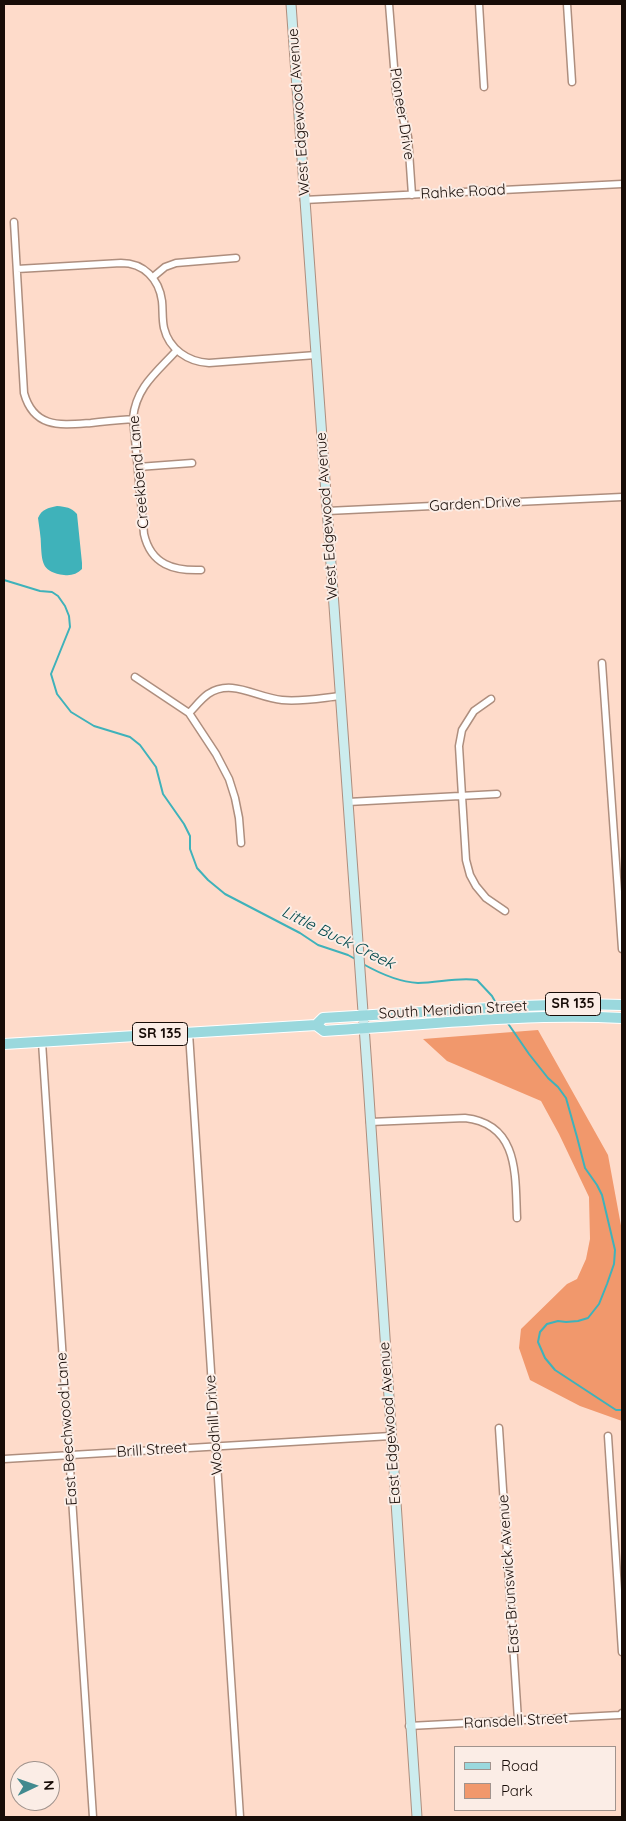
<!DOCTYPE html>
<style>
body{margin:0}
#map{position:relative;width:626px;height:1821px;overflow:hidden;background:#fedbca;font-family:Quicksand,sans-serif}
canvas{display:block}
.frame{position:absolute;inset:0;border:5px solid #170c07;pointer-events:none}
.legend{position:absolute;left:454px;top:1746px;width:162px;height:65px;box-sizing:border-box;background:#fbede6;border:1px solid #a0938d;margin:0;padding:6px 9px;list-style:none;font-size:15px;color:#170c07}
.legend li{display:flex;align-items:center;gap:10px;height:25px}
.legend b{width:25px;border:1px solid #a0938d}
.north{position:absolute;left:10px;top:1761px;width:50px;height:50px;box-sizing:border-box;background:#fbede6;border:1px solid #a0938d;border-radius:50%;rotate:87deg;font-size:14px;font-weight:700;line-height:20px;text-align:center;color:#170c07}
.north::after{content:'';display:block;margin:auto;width:18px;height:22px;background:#428a8f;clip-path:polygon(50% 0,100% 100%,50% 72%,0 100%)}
</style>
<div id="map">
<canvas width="626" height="1821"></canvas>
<div class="frame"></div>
<ul class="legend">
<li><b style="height:6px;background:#9ad8dd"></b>Road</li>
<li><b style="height:14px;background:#f1986c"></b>Park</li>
</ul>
<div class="north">N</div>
</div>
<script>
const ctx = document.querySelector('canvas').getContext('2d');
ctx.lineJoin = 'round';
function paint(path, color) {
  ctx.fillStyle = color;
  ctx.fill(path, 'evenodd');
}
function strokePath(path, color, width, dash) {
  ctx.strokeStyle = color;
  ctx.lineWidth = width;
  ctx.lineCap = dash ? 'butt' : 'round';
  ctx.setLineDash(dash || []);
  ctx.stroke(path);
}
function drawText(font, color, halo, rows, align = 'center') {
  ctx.font = font + ' Quicksand,sans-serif';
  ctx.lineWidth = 4;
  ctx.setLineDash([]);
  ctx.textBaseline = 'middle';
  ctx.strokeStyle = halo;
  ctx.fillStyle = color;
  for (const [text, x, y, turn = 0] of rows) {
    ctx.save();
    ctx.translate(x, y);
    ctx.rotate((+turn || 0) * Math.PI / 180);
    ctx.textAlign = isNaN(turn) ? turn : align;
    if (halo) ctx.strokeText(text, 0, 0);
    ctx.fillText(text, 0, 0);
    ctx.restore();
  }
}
const green = new Path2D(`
 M538,1030L608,1155L622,1231V1421L580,1406L530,1380L519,1348L521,1329L567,1284L577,1279L586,1259L590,1239L589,1197L559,1134L541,1101L447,1061L423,1039Z`);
const water = new Path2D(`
 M57,506C66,507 71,507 77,514L82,563V569C77,574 71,576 64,575C43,572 42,564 41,546C41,536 39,527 38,518C42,509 48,508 57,506Z`);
const stream = new Path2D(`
 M4,580L40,591L52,592L58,596L65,606L69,616L70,627L51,674L57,694L71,712L94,726L130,737L140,745L156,767L163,794L184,824L190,836V849L197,868L208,880L225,894L300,933L318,945L348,955L357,960
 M363,964C379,973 398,982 418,983C438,983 457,977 477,980L492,996L497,1005
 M507,1022L529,1054L548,1078L558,1087L566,1098L577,1137L585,1168L597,1185L602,1195L615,1250L614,1264L607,1284L599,1304L588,1318L578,1321L566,1322L558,1321L547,1324L540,1332L538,1342L545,1358L555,1370L616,1410H622`);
const minor = new Path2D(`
 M389,4L396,92L408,137L412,195
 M479,4L484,87
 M567,4L572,82
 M304,200L622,184
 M14,222L24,393C34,429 61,425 91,423C105,421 119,420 134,419
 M17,269L121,263C144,263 159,279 162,301C163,310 162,319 164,328C169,349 188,362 209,363L316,355
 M153,277L165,267L176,263L236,258
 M177,350C157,372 136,387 133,418L144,534C151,565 174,571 201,570
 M138,467L192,463
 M327,511L622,497
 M602,663L622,949
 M135,677L189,713L216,754L229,779L235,798L239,818L241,843
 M491,699L474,711L462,730L459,746L462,796L466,860L470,875L476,886L486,898L505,911
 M189,713C195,707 201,699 208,694C232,678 257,698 282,700C301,702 321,698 340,696
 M348,802L497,794
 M189,1033L240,1817
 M42,1042L93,1817
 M370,1122L465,1118C520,1124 515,1177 517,1218
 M499,1428L518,1720
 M608,1436L622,1652
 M4,1459L391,1436
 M409,1726L620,1715L622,1713`);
const secondary = new Path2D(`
 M291,4L368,1082L417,1817`);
const primary = new Path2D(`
 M316,1025L323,1018L523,1006L582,1004L622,1005
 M4,1044L316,1025L324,1031C423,1025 524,1013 622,1018`);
const shields = [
 [573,1004,55],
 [160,1034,55]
];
const shieldNames = [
 ["SR 135",573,1004],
 ["SR 135",160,1034]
];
const streetNames = [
 ["West Edgewood Avenue",299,112,-94],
 ["Pioneer Drive",402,114,81],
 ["Rahke Road",463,192,-3],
 ["Creekbend Lane",139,472,-95],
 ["Garden Drive",475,504,-3],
 ["West Edgewood Avenue",327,516,-94],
 ["South Meridian Street",453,1010,-3],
 ["East Edgewood Avenue",390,1423,-94],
 ["Woodhill Drive",214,1425,-94],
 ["East Beechwood Lane",67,1429,-94],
 ["Brill Street",152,1450,-4],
 ["East Brunswick Avenue",509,1574,-94],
 ["Ransdell Street",516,1721,-3]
];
const waterNames = [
 ["Little Buck Creek",338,938,26]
];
paint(green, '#f1986c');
paint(water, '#3fb2ba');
strokePath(stream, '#3fb2ba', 2);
strokePath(minor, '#ae8e7e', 9);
strokePath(secondary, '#ae8e7e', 11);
strokePath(primary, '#fff', 12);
strokePath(minor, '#fff', 6);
strokePath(secondary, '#ccecee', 9);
strokePath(primary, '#9ad8dd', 10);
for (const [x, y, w] of shields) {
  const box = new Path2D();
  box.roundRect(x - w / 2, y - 11.5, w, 23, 4);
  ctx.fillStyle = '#fbede6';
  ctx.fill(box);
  strokePath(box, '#170c07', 1);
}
drawText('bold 14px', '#170c07', null, shieldNames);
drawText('15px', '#170c07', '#fbede6', streetNames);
drawText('italic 16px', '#00494d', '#fbede6', waterNames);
</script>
